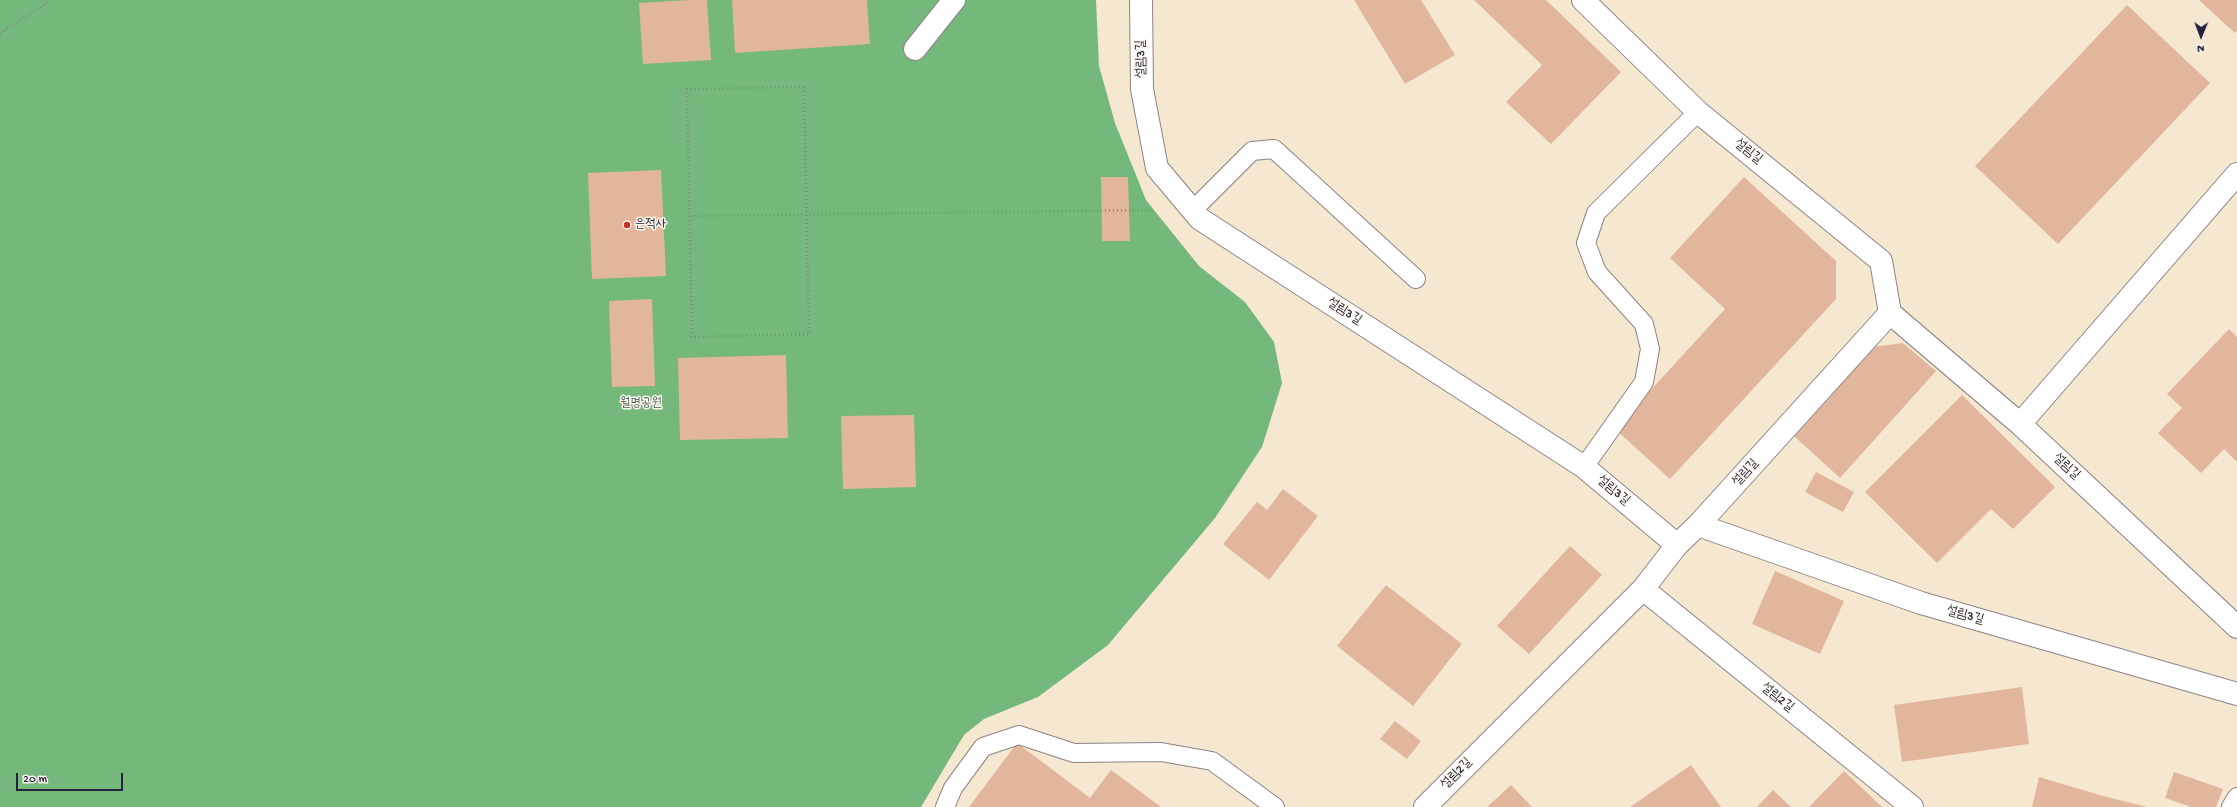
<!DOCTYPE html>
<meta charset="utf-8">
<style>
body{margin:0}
#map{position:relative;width:2237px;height:807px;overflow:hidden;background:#f6e7d1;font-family:"Gochi Hand",sans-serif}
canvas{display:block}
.north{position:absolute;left:2181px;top:16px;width:40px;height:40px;-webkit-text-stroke:3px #fbf7ec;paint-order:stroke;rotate:181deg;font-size:11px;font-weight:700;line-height:16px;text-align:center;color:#22223b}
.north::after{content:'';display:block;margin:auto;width:14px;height:18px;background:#22223b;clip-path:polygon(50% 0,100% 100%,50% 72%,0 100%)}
.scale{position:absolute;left:16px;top:773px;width:107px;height:18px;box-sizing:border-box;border:2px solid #22223b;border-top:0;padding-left:5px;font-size:12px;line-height:14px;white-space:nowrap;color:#22223b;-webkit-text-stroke:3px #fbf7ec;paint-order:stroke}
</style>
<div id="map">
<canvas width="2237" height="807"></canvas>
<div class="north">N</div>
<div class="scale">20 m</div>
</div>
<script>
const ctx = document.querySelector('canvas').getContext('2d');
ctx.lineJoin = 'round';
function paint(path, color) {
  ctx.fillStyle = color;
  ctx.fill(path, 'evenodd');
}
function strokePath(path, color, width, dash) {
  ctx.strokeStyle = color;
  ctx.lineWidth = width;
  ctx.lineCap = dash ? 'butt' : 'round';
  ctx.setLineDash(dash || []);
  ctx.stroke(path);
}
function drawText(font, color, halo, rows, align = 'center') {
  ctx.font = font + ' "Gochi Hand","Poor Story",sans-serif';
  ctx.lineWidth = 3;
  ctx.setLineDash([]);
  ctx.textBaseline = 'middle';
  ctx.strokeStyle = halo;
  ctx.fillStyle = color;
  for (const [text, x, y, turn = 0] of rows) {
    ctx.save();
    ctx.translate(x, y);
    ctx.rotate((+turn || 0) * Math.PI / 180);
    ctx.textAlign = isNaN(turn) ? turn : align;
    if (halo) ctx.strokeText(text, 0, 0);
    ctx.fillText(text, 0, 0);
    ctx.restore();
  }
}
const forest = new Path2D(`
 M0,0H1096L1099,66L1115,123L1146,200L1199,266L1245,302L1274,342L1282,383L1262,447L1215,518L1108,645L1038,697L984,719L964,735L921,807H0Z`);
const building = new Path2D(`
 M689,0H707L711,60L643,64L639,3Z
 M732,0H867L870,44L735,53Z
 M1354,0H1421L1455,55L1405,84Z
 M1474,0H1546L1621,72L1551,144L1506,102L1542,65Z
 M2199,0H2237V30L2235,33Z
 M2127,5L2210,83L2058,244L1975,166Z
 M661,170L666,276L592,279L588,173Z
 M1101,177H1128L1130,241H1102Z
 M1744,177L1836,261V299L1670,479L1615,429L1725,309L1670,258Z
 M652,299L655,386L612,387L609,301Z
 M2229,329L2237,337V462L2224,449L2201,473L2158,433L2182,408L2167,394Z
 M1903,343L1936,371L1840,478L1793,435L1873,347Z
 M786,355L788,438L680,440L678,358Z
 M1962,395L2055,487L2013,529L1991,509L1937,563L1865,492Z
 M914,415L916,487L843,489L841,416Z
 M1816,472L1854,492L1843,512L1805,492Z
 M1283,489L1318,516L1269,580L1223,544L1257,502L1267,510Z
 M1570,546L1602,575L1529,654L1497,626Z
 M1775,571L1844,601L1820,654L1752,624Z
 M1386,585L1462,644L1413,706L1337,646Z
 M2022,687L2029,744L1902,762L1894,705Z
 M1395,721L1421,741L1407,759L1380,739Z
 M1017,743L1090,798L1111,770L1161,807H969Z
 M1691,765L1721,807H1630Z
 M1844,771L1882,807H1809Z
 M2174,772L2223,789L2216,807H2191L2165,798Z
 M2039,777L2103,796L2147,807H2032Z
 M1511,785L1532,807H1487Z
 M1773,790L1791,807H1757Z`);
const path = new Path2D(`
 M0,33L45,5L48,0
 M804,87L809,334L692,337L687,89Z
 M689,216L1152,210`);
const service = new Path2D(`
 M1193,210L1252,151L1274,149L1416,279
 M1584,467L1644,382L1650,349L1644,324L1597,272L1586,243L1596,213L1698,112
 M945,807L953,788L983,747L1019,735L1074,753L1161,752L1212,761L1275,807
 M2231,807L2237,797`);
const minor = new Path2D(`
 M1141,0L1142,89L1157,168L1200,219L1584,467L1677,545
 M1583,0L1698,112L1881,261L1890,313L2020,424L2237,627
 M915,49L954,0
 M2020,424L2237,174
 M1698,525L1921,603L2237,694
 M1643,589L1912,807
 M1425,807L1643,589L1677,545L1698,525L1890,313`);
const markers = [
 [627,225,4,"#c8321e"]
];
const streetNames = [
 ["설림3길",1142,59,-91],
 ["설림길",1748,152,39],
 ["설림3길",1344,312,33],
 ["설림길",2066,467,43],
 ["설림길",1746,473,-48],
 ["설림3길",1613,491,40],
 ["설림3길",1965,616,16],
 ["설림2길",1777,698,39],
 ["설림2길",1457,774,-45]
];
const poiNames = [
 ["은적사",635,225]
];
const parkNames = [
 ["월명공원",641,404]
];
paint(forest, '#75b87b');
paint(building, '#e2b69c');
strokePath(service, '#8c8486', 20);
strokePath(minor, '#8c8486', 24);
strokePath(path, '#8c8486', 2.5, [1, 3]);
strokePath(service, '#fff', 18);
strokePath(minor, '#fff', 22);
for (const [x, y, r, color] of markers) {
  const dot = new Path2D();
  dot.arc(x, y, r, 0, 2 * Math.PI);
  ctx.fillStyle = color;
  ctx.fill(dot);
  strokePath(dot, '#fbf7ec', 1.5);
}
drawText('13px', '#22223b', '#fbf7ec', streetNames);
drawText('13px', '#22223b', '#fbf7ec', poiNames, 'left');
drawText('13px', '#445855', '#fbf7ec', parkNames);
</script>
